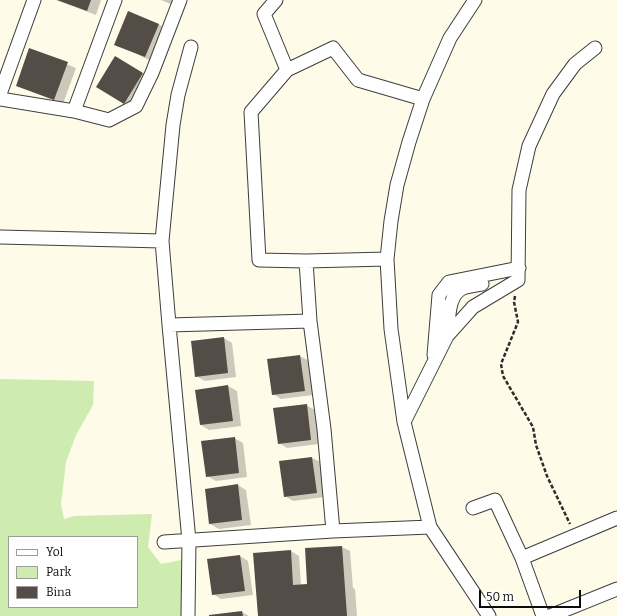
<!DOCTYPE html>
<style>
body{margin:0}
#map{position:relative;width:617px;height:616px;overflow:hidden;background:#fffbe9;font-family:Bitter,serif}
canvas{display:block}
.legend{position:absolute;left:8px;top:536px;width:130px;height:72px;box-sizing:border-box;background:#fff;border:1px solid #9d9d9d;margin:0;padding:5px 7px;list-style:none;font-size:12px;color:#0b0b0b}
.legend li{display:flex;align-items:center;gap:8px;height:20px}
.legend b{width:20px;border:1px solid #9d9d9d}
.scale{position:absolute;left:479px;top:590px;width:102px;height:18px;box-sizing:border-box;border:2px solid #0b0b0b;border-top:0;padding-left:5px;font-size:12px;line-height:14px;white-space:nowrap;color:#0b0b0b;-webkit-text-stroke:3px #fff;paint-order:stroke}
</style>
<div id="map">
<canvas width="617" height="616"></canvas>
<ul class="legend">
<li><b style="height:5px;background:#fff"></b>Yol</li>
<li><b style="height:11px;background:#ceebb0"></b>Park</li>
<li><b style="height:11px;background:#544c47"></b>Bina</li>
</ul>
<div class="scale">50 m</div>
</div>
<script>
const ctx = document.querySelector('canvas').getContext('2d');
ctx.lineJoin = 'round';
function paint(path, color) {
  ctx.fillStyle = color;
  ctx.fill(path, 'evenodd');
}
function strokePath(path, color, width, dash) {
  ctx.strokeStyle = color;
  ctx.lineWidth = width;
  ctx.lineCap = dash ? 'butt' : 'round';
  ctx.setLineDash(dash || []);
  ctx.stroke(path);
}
const green = new Path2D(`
 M0,379L94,381L93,405L76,435L66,462L61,504L64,519L74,516L152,514L148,547L161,564L181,560L182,616H0ZM9,537H137V607H9Z`);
const shadow = new Path2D(`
 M56,0H101L96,15Z
 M161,0H178L175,6Z
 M158,24L167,29L153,62L116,44Z
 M30,49L76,68L63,104L17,85Z
 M116,57L151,78L133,108L97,87Z
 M224,338L232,343L236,377L205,381L196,376Z
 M300,356L309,361L313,395L281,399L273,394L268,360Z
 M228,386L237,391L241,426L209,430L201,425Z
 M306,405L315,410L319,444L287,448L279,443Z
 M234,438L243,443L247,477L216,481L207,476Z
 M312,458L321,462L325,497L293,501L285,496L281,462Z
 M238,485L246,490L251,525L219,529L210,524Z
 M342,547L350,551L353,588L355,589L357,616H259L291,551L299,556L301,586L308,584Z
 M240,556L248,561L253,595L221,599L213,594Z
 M242,612L249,616H210Z`);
const building = new Path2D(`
 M57,0H91L87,11Z
 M128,11L159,24L145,57L114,45Z
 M29,48L68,62L54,100L16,86Z
 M115,56L143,73L124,104L96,87Z
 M224,337L228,373L195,377L191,341Z
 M300,355L305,391L272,395L267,359Z
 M228,385L233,421L200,425L195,390Z
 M307,404L311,440L278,444L273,408Z
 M235,437L239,473L206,477L201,441Z
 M312,457L317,493L284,497L279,461Z
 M238,484L242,520L209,524L205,489Z
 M342,546L347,616H258L253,553L291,550L293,585L307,584L305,548Z
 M240,555L245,591L212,595L207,559Z
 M242,611L243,616H209V615Z`);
const path = new Path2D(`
 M515,296L514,302L518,322L501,364L503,376L533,427L536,445L547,476L570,524`);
const minor = new Path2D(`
 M276,0L264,14L287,70
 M475,0L450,38L423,99L409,142L397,185L391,221L387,259L391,329L404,422L430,527L489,616
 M0,94L34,0
 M0,99L74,111L109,120L136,106L152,73L180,0
 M74,111L115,0
 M0,237L162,241L169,325L310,321L324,429L333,531L430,527
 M162,241L173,125L178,95L191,47
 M306,261L259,260L251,112L287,70L333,48L358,80L423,99
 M310,321L306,261L387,259
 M169,325L189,541L188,616
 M447,336C449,321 447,295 463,288C469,286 476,285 482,284
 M434,355L439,295L449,282L519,268
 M404,422L447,336L473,307L518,280L519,190L529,146L553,94L575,64L595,48
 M473,508L495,500L522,558L543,616
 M164,542L333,531
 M522,558L617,518
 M550,616L617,589`);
paint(green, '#ceebb0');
paint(shadow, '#0003');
paint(building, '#544c47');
strokePath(minor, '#3e3e3e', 15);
strokePath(path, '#2d2d2d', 2.5, [4, 2]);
strokePath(minor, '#fff', 13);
</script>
